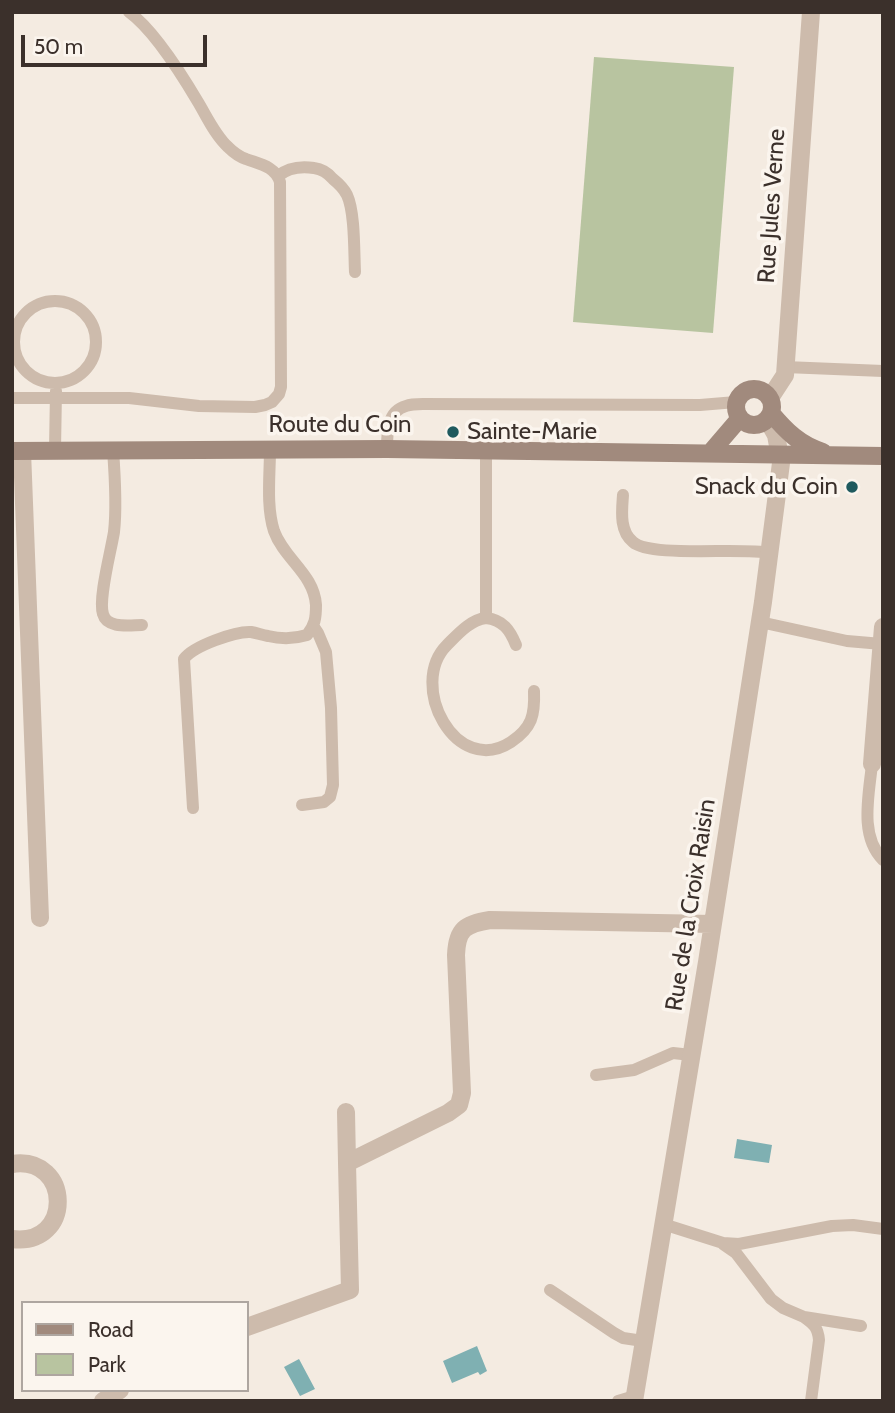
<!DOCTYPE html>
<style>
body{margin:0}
#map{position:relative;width:895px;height:1413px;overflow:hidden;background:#f4ebe1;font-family:Cabin,sans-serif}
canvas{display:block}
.frame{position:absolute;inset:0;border:14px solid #3b302b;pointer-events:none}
.legend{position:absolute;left:21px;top:1301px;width:228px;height:91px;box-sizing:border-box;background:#fbf5ee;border:2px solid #aea6a0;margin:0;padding:9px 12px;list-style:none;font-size:21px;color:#3b302b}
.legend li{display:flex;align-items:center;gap:14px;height:35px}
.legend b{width:35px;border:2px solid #aea6a0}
.scale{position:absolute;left:21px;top:35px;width:186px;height:32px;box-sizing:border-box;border:4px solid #3b302b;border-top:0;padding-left:9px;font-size:21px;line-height:24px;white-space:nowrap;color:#3b302b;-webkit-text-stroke:5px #fbf5ee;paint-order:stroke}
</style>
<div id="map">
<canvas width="895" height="1413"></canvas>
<div class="frame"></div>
<ul class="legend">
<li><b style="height:9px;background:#a18a7d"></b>Road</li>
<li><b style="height:19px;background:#b8c4a0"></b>Park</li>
</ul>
<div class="scale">50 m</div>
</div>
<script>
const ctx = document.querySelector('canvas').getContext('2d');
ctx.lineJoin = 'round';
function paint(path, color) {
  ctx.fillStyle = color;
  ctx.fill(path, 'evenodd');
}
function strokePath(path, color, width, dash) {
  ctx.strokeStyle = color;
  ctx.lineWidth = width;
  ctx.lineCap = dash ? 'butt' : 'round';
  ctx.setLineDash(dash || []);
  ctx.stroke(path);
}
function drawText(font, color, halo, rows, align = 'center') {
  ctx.font = font + ' Cabin,sans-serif';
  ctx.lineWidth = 7;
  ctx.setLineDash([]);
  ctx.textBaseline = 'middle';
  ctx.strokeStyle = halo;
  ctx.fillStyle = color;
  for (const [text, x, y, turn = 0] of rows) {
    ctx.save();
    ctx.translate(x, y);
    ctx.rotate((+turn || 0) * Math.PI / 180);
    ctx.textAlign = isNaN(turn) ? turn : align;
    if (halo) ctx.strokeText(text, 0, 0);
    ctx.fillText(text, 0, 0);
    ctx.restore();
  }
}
const green = new Path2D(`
 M594,57L734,67L713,333L573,322Z`);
const water = new Path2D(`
 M737,1139L772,1145L769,1163L734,1158Z
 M477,1346L487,1371L480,1375L478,1372L452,1383L443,1361Z
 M299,1359L315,1389L300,1396L284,1367Z`);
const service = new Path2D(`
 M278,176C289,167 301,166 314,168C322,169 328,173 333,179C338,183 344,189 347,195C355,212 354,252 355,272
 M14 342a41 41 0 1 1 82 0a41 41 0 1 1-82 0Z
 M785,367L883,371
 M12,398H129L199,406L255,407L265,405L272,402L279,394L281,387L280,182C275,166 259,164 246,159C240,157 233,152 228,147C215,135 207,117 198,102C182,75 154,30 129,12
 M387,449C387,433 387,411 406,406C411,404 418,404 423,404L700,405L736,402
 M55,450L56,391
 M113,450C115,477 117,506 114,532C111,551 98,599 103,614C107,629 130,625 142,625
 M486,450V618C470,620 458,634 447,645C407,685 456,778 511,742C532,728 535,715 534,691
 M623,495C622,510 619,531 633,542C651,558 740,547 770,553
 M486,618C503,620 510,630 516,645
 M760,622L847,641L882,644
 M872,764C869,795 859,836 883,860
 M302,805L324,802L330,797L333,785L331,708L326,652L318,633L314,627
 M193,808L184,659C193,646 236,631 251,632C257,633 262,635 268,636C281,639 294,639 307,635C315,625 316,618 316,605C314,574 284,559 274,531C266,506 270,475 270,449
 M596,1075L634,1070L673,1053L691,1055
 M663,1224L723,1243L739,1244L832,1226L853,1225L883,1229
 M723,1244L736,1253L771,1299L783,1308L804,1317L861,1326
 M550,1290L614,1333L623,1338L643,1341
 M804,1317C814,1324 818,1328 819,1340L811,1401
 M618,1401L628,1398L634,1399`);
const minor = new Path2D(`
 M770,398L785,375L811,12
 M22,451L40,918
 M872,764L883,627
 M346,1112L347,1163
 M12,1164C72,1155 74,1247 12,1239
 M247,1327L350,1290L347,1163L448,1113L459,1105L462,1093L456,955C457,929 465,924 490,920L713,924
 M103,1401L120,1390
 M634,1401L707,962L763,602L781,463L776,435L767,419`);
const secondary = new Path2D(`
 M736 407a18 18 0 1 1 36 0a18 18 0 1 1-36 0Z
 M771,413C786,431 800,445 823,452
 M12,451L387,449L883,456
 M710,453L740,418`);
const markers = [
 [453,432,7,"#1f5a5e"],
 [852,487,7,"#1f5a5e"]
];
const streetNames = [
 ["Rue Jules Verne",772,206,-86],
 ["Route du Coin",340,425],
 ["Rue de la Croix Raisin",691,905,-81]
];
const poiNames = [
 ["Sainte-Marie",467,432],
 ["Snack du Coin",838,487,"right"]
];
paint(green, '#b8c4a0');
paint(water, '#7fb0b2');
strokePath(service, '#cdbbac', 12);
strokePath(minor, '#cdbbac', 18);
strokePath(secondary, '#a18a7d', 18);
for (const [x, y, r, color] of markers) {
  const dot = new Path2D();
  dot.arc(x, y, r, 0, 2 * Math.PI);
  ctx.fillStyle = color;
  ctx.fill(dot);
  strokePath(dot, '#fbf5ee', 2.5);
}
drawText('24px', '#3b302b', '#fbf5ee', streetNames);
drawText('24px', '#3b302b', '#fbf5ee', poiNames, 'left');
</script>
